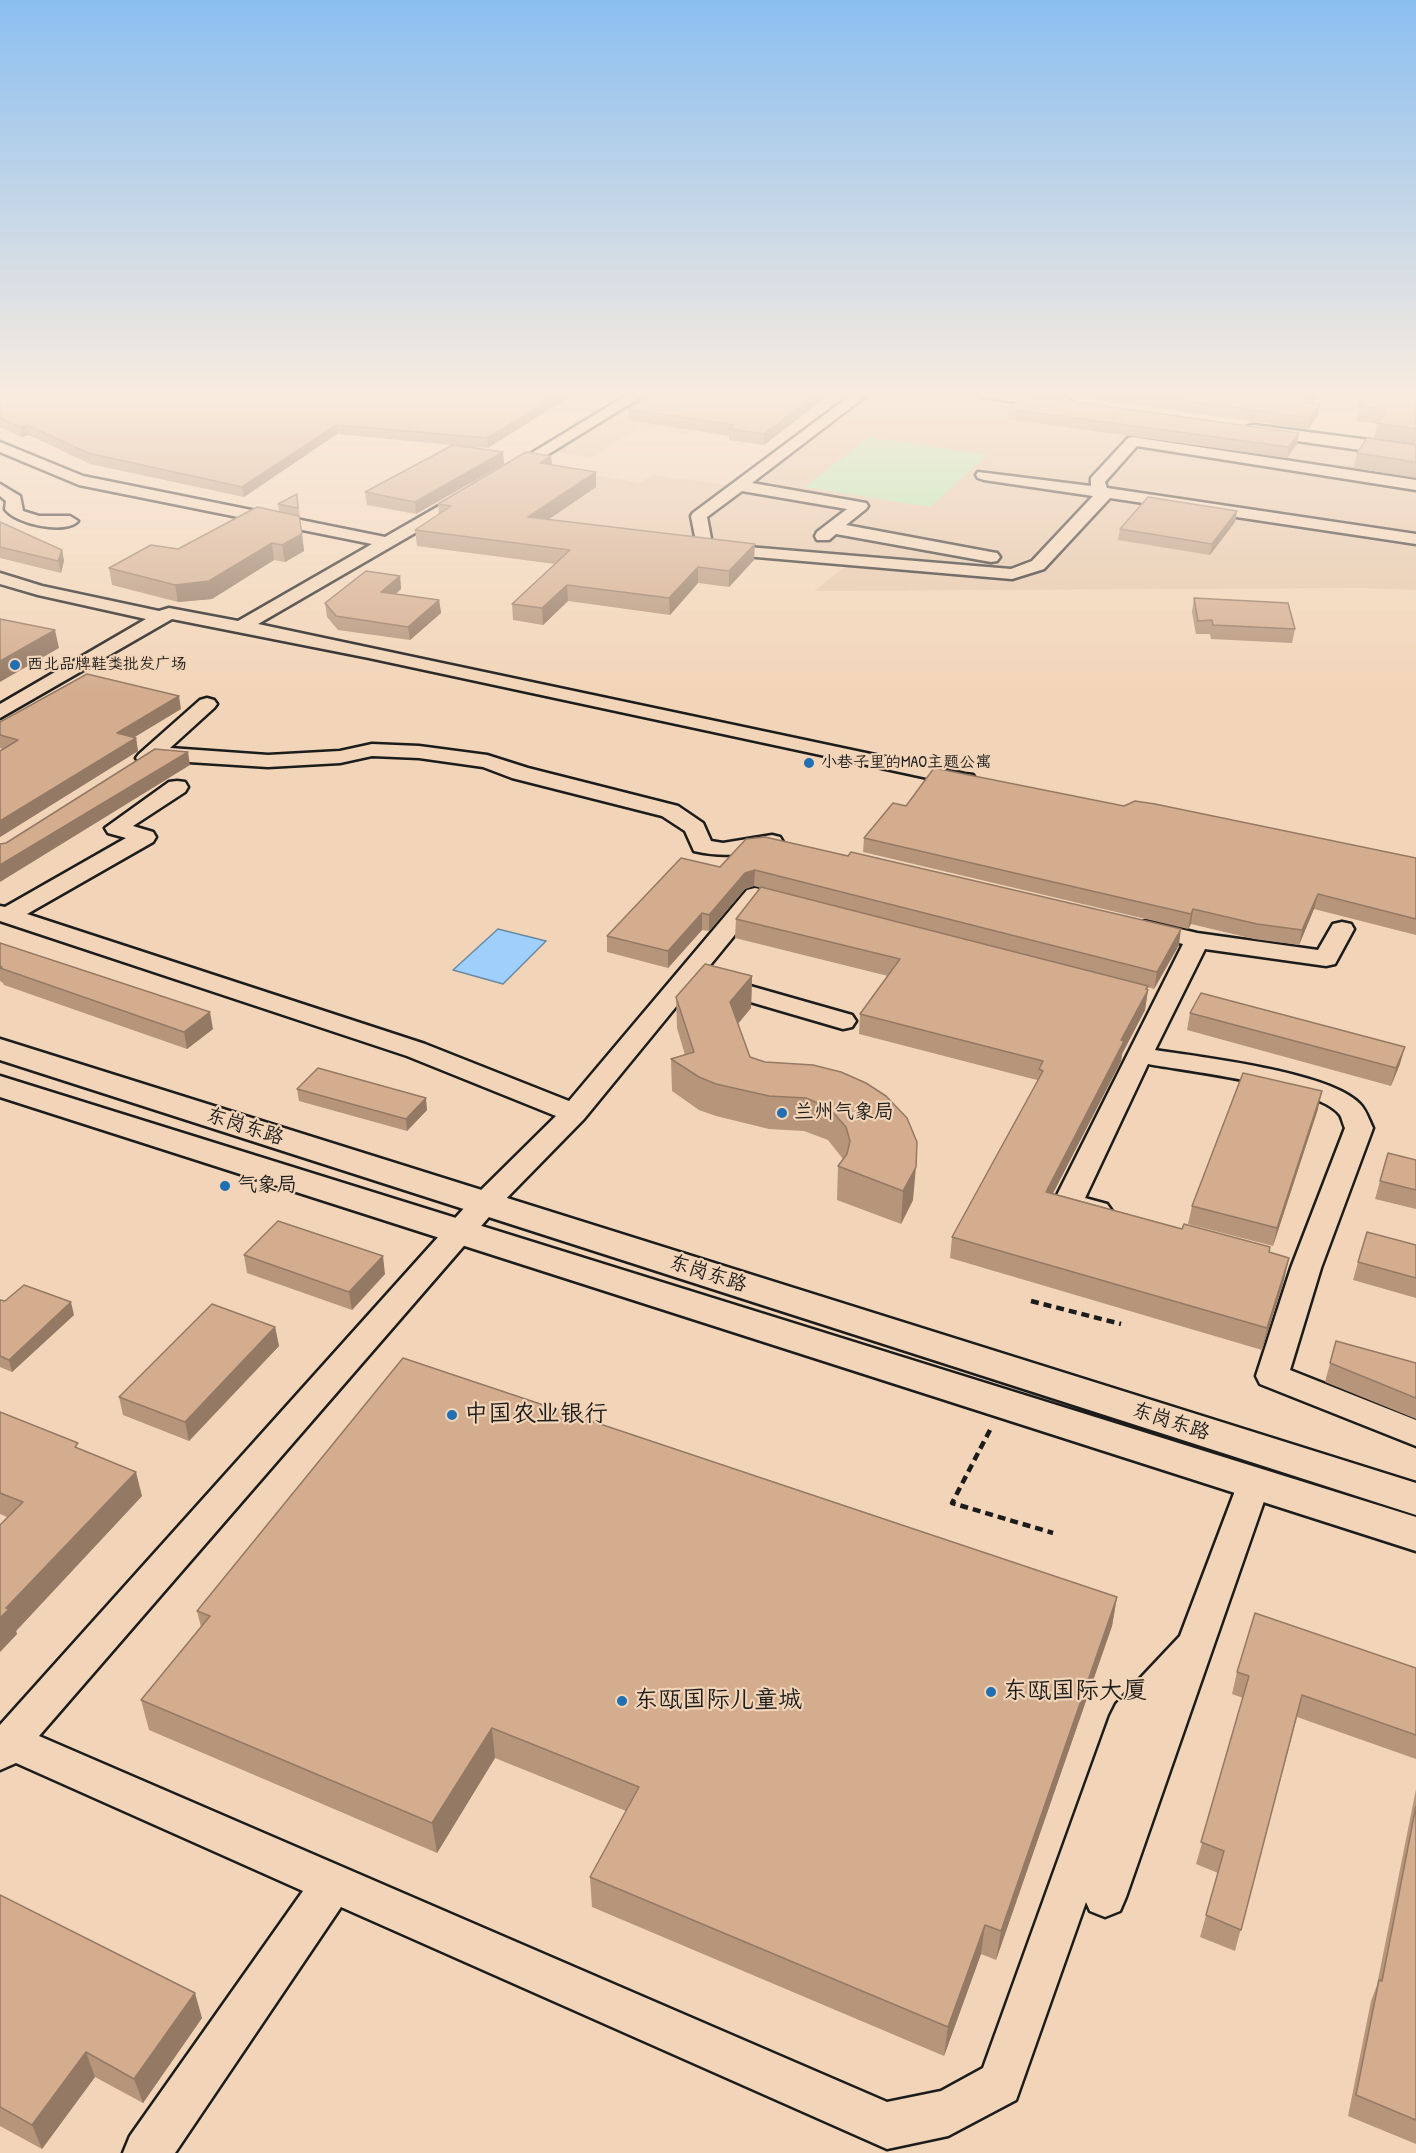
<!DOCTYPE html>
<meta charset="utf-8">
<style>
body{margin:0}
canvas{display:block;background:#f2d5b8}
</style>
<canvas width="1416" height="2153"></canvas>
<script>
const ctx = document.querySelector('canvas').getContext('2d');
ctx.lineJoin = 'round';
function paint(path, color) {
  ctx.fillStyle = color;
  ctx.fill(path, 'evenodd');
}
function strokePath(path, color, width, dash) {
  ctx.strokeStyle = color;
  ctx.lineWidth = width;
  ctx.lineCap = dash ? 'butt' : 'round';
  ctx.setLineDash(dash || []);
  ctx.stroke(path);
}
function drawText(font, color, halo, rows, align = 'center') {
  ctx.font = font + ' "Patrick Hand","LXGW WenKai TC",sans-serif';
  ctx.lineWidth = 4.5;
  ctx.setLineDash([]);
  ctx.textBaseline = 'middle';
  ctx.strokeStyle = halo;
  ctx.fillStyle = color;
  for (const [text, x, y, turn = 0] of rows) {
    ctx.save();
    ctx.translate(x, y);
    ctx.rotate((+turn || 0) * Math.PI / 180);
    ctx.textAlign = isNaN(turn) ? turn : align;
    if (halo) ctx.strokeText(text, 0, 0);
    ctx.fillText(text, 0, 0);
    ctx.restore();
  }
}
const built = new Path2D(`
 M652,392H707L743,397L688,434L640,427L591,458L553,452Z
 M846,392H940L1416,458V590L1362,588L814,591L845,567L508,526L584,473L640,483L652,475L729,485Z`);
const green = new Path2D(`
 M868,437L987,455L930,507L805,487Z`);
const water = new Path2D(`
 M498,929L546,941L503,984L453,970Z`);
const path = new Path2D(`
 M1031,1301L1121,1324
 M990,1430L952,1503L1053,1533`);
const minor = new Path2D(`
 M632,392H649L513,476L507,478L499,473Z
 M855,392H871L752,483L866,503L868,506L866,509L846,525L991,552L997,553L1000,557L997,561L991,562L836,534L829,540H817L815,536L817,532L847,509L742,491L707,517L712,544L1011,569L1032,561L1093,496L984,480L978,478L976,475L978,472L1091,486V478L1128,438L1133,437L1416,480V490L1137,446L1105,482L1107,488L1416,534V544L1110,498L1044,569L1012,579L698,552L691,516L693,513Z
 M0,442L83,476L385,537L465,491H477L479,494L477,497L258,624L965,774L973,775L976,780L973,785L965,786L369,658L172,619L0,718V704L146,619L38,595L0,584V573L42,586L159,611L169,608L238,621L372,544L79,485L0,452Z
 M0,484L20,496L23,511L39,516H70L78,521C66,535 15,524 5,509L6,501L0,496Z
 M207,698L214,700L217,704L214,708L170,748L268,755L340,751L372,744L419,746L487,755L528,768L678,806L703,823L711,841L723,843L772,835L780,837L783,842L780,847L772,849C742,854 725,858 694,851L685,831L662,816L512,778L483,767L419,758L372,756L340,763L268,767L157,760L146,764L139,762L136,758L139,754L200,700Z
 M177,781L185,782L188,787L185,792L133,826L153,832L156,837L153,842L27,914L425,1044L569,1101L747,890L755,888L768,891L772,896L768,901L761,903L584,1119L495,1210L39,1736L887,2102L941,2091L983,2068L1110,1716L1116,1704L1180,1636L1241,1475L1253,1471L1265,1475L1270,1484L1126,1897L1120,1911L1105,1917L1090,1911L1086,1902L1016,2100L948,2136L887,2149L341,1907L175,2153H123L130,2136L303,1891L16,1763L0,1770V1725L475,1196L556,1116L407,1056L0,921V906L5,907L126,838L108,833L105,828L169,782Z
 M1146,921L1197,933L1318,950L1333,924L1342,922L1351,924L1354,929L1335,964L1326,966L1205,949L1155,1050C1200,1057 1331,1072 1360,1104C1366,1110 1369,1120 1373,1128L1321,1268L1290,1370L1416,1420V1446L1260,1384L1256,1376L1291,1268L1345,1128C1343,1124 1342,1118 1340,1115C1319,1086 1185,1071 1148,1064L1085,1198L1107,1204L1112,1211L1107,1218C1091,1222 1074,1214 1058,1210L1053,1203L1183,944L1137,933L1134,928L1137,923Z
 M715,976L852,1015L856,1021L852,1027L843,1029L706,989L702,984L706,979Z`);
const major = new Path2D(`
 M973,392C991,392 1066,391 1076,404L1067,409L981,397Z
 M1254,425L1416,446V458L1248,434L1245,430L1248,426Z
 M0,1039L1416,1483V1515L0,1060Z
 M0,1076L1416,1517V1551L0,1097Z`);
const wall = new Path2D(`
 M0,392H581L561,402L488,448L463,446L503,452L504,464L416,514L367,505L365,492L452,445L337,434L244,497L90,464L29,435L22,437L0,427Z
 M656,392H833L764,445L729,440V436L628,420V409Z
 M1042,392H1322L1313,403L1318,416L1308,429Z
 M1416,392V444L1374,438L1377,424L1356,421L1359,406Z
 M1009,409L1299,433L1297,444L1287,458L1008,419Z
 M1416,445V478L1354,468L1357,453Z
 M551,456L552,465L596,487L548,519L754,560L729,587L698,583L670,615L568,601L543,625L513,620L512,604L555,564L417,546L415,530L439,514L438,504Z
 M297,494L304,551L285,562L274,560L212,599L178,602L112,585L109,568L178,549L279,512L278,504Z
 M1237,511L1235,522L1210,555L1118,540L1120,529Z
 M0,522L62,550L64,561L61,573L0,558Z
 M400,576L401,589L396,594L439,600L441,613L410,640L338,630L327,617L325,603Z
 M1194,598L1295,629L1292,643L1211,639L1210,634H1196L1192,612Z
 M181,709L134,737L136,738L138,751L0,837V751L3,749L0,748V722Z
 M906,806H1124L1416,858V935L1314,909L1299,945L1254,939L1191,924L1188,929L863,852L864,838Z
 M746,839L1179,945L1154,989L1147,987V990H1148L1145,1010L1122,1054L1121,1061L1053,1193L1269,1253L1284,1280L1262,1350L950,1258L952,1237L1037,1082V1080L859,1034L860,1014L888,976L735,938L736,919L761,888L754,886L745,889L709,931L702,930L668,968L607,952V936L720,867Z
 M0,943L213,1029L187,1049L4,985L3,983L0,981Z
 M752,976L751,1008L738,1024L750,1057L765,1062L813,1065L913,1200L901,1224L837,1200L838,1166L843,1159L828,1140L804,1131L769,1129L716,1116L699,1110L672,1091L671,1059L685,1055L677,1028L676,997Z
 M1190,1013L1400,1064L1391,1086L1187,1030Z
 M297,1089L427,1110L407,1131L299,1101Z
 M1318,1109L1273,1246L1188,1224L1192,1206Z
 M1416,1160V1209L1375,1199L1380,1181Z
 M1416,1245V1298L1353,1280L1358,1262Z
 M244,1255L385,1274L352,1310L247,1273Z
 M0,1300L5,1301L74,1315L12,1372L0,1367Z
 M275,1327L279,1346L189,1441L123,1415L119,1397Z
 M1336,1341L1416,1363V1419L1325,1382Z
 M0,1412L80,1449L142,1496L16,1631L17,1634L0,1652V1525L7,1517L0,1514Z
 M1117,1597L1112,1626L996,1960L981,1954L944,2056L592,1907L590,1877L626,1811L495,1758L437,1853L149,1730L141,1700L201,1627L197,1611Z
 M1416,1668V1759L1297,1717L1235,1951L1200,1937L1218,1873L1196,1864L1243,1698L1232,1694L1237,1672Z
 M1416,1789V2144L1348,2116L1371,2001L1377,1985Z
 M0,1895L202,2018L143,2103L95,2077L42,2149L0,2126Z`);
const shadedWall = new Path2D(`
 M563,392H581L561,402L488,448L487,438Z
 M819,392H833L764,445V434Z
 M1315,392H1322L1304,414L1306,403Z
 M1320,404L1318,416L1308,429L1310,418Z
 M27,425L29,435L22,437L20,427Z
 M336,425L337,434L244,497L242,487Z
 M1299,433L1297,444L1287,458L1289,447Z
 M503,452L504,464L416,514L415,502Z
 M551,456L552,470L540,463Z
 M596,472V487L529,533L528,517Z
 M1237,511L1235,522L1210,555L1212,544Z
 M302,534L304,551L285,562L282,545Z
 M272,543L274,560L212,599L178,602L175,585Z
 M755,544L754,560L729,587V571Z
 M62,550L64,561L61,573L58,561Z
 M698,567V583L670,615L669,598Z
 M400,576L401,589L382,605L381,592Z
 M567,585L568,601L543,625L542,608Z
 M439,600L441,613L410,640L408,627Z
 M55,630L59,648L0,682V661Z
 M179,696L181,709L120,746L117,733Z
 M136,738L138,751L0,837V821Z
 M188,752L190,765L0,882V865Z
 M755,870L754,886L745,889L709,931V915L745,873Z
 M1318,894L1314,909L1299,945L1302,930Z
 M1193,909L1191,924L1188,929L1191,914Z
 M702,913V930L668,968V951Z
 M1181,929L1179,945L1154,989L1157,972Z
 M752,976L751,1008L729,1034L730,1002Z
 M1148,986L1146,994L1148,990L1145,1010L1122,1054L1121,1061L1043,1213L1046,1192Z
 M210,1012L213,1029L187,1049L184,1032Z
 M1405,1047L1400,1064L1391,1086L1396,1068Z
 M1322,1091L1318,1109L1273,1246L1277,1228Z
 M426,1098L427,1110L407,1131L406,1119Z
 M916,1167L913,1200L901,1224L903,1191Z
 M383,1256L385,1274L352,1310L349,1292Z
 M1289,1258L1284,1280L1262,1350L1267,1328Z
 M71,1302L74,1315L12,1372L9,1360Z
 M275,1327L279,1346L189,1441L185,1422Z
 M136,1472L142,1496L16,1631L17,1634L0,1652V1618L6,1608Z
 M1117,1597L1112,1626L996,1960L1001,1931Z
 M492,1728L495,1758L437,1853L432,1823Z
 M985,1925L981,1954L944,2056L948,2027Z
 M195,1993L202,2018L143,2103L134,2079Z
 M86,2052L95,2077L42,2149L32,2125Z`);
const building = new Path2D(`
 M0,392H563L487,438L336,425L242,487L88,453L27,425L20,427L0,418Z
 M656,392H819L764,434L729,429L734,425L628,409Z
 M1122,392H1315L1306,403L1320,404L1310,418Z
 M1370,392H1416V429L1377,423L1386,410L1359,406Z
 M1025,395L1299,433L1289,447L1009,409Z
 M1367,438L1416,445V462L1357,453Z
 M453,445L503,452L415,502L365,492Z
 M526,452L551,456L540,463L596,472L528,517L755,544L729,571L698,567L669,598L567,585L542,608L512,604L570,550L415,530L451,506L438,504Z
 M297,494L298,508L278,504Z
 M1148,497L1237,511L1212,544L1120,529Z
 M257,507L299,516L302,534L282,545L272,543L209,581L175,585L109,568L151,545L178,549Z
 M0,522L62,550L58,561L0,547Z
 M366,571L400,576L381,592L439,600L408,627L336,616L325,603Z
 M1194,598L1288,603L1295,629L1213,625L1212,620L1198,621Z
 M0,619L55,630L0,661Z
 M87,674L179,696L117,733L136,738L0,821V751L18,740L0,735V722Z
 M155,749L188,752L0,865V844L6,843Z
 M934,768L1124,806L1135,801L1155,804L1416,858V919L1318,894L1302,930L1257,924L1193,909L1191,914L864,838L893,803L906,806Z
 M765,837L848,856L851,852L1181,929L1157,972L755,870L745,873L709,915L702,913L668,951L607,936L681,858L720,867L746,839Z
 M761,887L1148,986L1146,989L1148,990L1121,1040L1124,1041L1046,1192L1182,1229L1184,1224L1270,1247L1269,1252L1289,1258L1267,1328L952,1237L1043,1071L1039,1069L1043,1061L860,1014L900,959L736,919Z
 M0,943L210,1012L184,1032L0,968L2,967L0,966Z
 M705,964L752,976L730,1002L750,1057L765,1062L813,1065L841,1072L866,1083L886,1096L907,1118L917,1142L916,1167L903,1191L838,1166L847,1154L850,1141L846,1127L829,1108L806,1098L769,1096L716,1084L699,1077L671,1059L694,1052L676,997Z
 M1201,993L1405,1047L1396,1068L1190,1013Z
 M318,1068L426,1098L406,1119L297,1089Z
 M1243,1073L1322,1091L1277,1228L1192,1206Z
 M1388,1153L1416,1160V1190L1380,1181Z
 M278,1221L383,1256L349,1292L244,1255Z
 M1367,1232L1416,1245V1278L1358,1262Z
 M24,1285L71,1302L9,1360L0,1356V1300L5,1301Z
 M212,1304L275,1327L185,1422L119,1397Z
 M1336,1341L1416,1363V1398L1330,1363Z
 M403,1358L1117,1597L1001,1931L985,1925L948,2027L590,1877L639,1787L492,1728L432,1823L141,1700L210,1616L197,1611Z
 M0,1412L78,1443L75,1447L136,1472L6,1608L9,1609L0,1618V1525L23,1502L0,1493Z
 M1255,1613L1416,1668V1735L1302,1695L1241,1930L1206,1915L1224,1851L1201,1842L1249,1676L1237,1672Z
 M1416,1806V2120L1356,2095L1379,1980L1382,1981Z
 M0,1895L195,1993L134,2079L86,2052L32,2125L0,2107Z`);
const markers = [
 [15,665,6,"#1f6fb2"],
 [809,763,6,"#1f6fb2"],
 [782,1113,6,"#1f6fb2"],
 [225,1186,6,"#1f6fb2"],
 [452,1415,6,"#1f6fb2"],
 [991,1692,6,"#1f6fb2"],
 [622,1701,6,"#1f6fb2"]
];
const farPoinames = [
 ["西北品牌鞋类批发广场",27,665],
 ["小巷子里的MAO主题公寓",821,763]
];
const poiNames = [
 ["兰州气象局",794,1113],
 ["气象局",237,1186]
];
const streetNames = [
 ["东岗东路",245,1127,18],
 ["东岗东路",708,1274,18],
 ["东岗东路",1171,1422,18]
];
const nearPoinames = [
 ["中国农业银行",464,1415],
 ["东瓯国际大厦",1003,1692],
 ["东瓯国际儿童城",634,1701]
];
paint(built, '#e5c6a9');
paint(green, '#adecb3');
paint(water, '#9fd0fc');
strokePath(water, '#6b88a2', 1.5);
strokePath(minor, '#1c1c1c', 5);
strokePath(major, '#1c1c1c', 5);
strokePath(path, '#1c1c1c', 4.5, [8, 5]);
paint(minor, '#f2d5b8');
paint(major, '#f2d5b8');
paint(wall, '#b6957b');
paint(shadedWall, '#947964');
paint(building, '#d4ad8f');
strokePath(building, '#947964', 1.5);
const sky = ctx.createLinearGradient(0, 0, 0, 693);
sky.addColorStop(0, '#8bbff0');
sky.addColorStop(0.57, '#f9ecdf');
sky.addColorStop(1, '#f9ecdf00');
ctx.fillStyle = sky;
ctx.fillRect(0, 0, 1416, 693);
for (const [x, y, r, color] of markers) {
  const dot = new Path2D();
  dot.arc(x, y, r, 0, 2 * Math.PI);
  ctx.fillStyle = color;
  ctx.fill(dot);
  strokePath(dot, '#f2d5b8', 2);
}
drawText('16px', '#1c1c1c', '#f2d5b8', farPoinames, 'left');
drawText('20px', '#1c1c1c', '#f2d5b8', poiNames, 'left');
drawText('20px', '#1c1c1c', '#f2d5b8', streetNames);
drawText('24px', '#1c1c1c', '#f2d5b8', nearPoinames, 'left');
</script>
